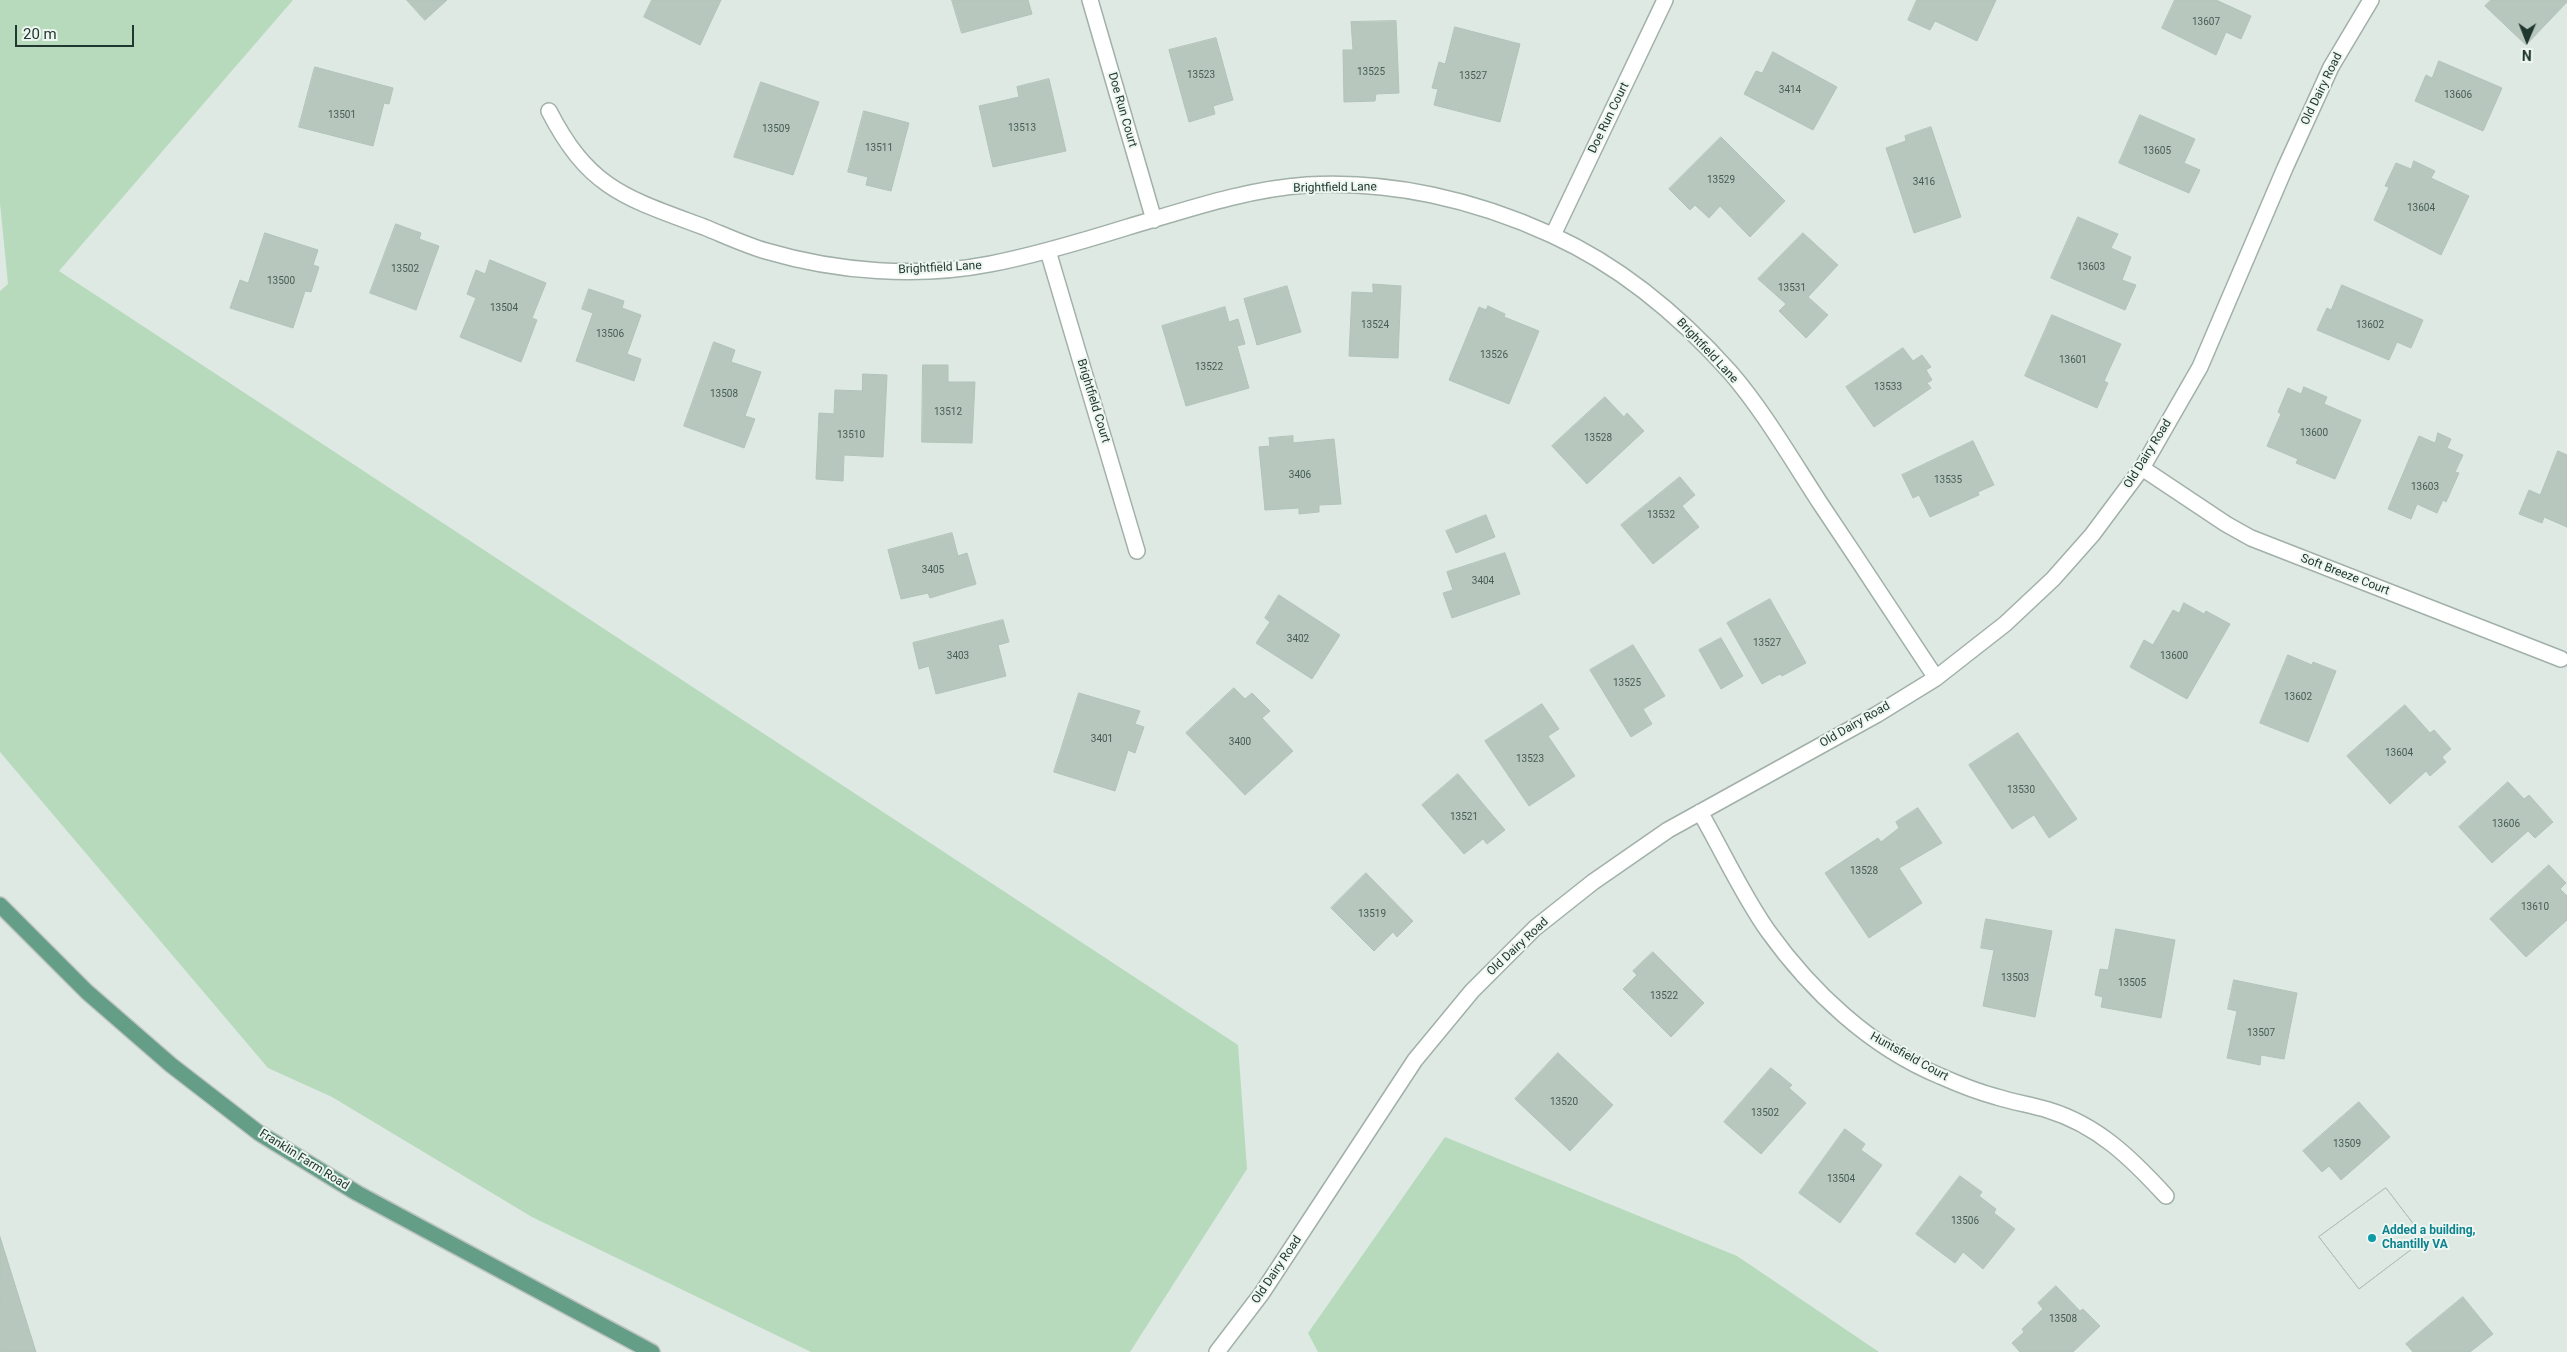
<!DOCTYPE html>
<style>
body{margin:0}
#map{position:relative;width:2567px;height:1352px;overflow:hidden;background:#dee9e3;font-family:Roboto,sans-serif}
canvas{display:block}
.north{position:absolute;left:2502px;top:15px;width:50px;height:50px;-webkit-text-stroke:4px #eef6f1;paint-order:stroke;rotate:181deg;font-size:14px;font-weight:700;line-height:20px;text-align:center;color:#20382f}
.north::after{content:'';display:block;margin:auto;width:18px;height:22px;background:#20382f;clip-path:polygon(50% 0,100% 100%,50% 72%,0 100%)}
.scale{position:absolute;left:15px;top:25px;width:119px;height:22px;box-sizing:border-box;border:2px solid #20382f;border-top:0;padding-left:6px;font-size:15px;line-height:18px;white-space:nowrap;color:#20382f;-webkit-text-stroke:4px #eef6f1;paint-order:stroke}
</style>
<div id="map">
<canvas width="2567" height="1352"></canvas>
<div class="north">N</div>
<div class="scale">20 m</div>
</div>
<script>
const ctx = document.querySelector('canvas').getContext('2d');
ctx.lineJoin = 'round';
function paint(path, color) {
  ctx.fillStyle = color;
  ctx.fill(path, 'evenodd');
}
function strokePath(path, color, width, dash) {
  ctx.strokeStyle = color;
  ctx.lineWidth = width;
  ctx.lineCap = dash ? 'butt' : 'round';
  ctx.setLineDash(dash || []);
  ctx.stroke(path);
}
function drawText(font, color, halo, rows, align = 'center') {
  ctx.font = font + ' Roboto,sans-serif';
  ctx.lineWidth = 4;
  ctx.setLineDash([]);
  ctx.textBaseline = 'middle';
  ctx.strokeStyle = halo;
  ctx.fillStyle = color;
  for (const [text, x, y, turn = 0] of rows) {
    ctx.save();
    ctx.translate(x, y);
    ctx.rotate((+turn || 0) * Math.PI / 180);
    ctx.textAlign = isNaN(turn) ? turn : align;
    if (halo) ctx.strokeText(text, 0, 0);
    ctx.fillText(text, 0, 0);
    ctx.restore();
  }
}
const green = new Path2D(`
 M0,0H293L59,271L1238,1045L1247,1169L1130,1352H811L532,1217L332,1097L268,1068L0,752V291L8,284L0,203Z
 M1445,1137L1737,1256L1879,1352H1318L1308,1333Z`);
const building = new Path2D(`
 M407,0H447L425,20Z
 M652,0H721L700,45L644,17Z
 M952,0H1028L1032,14L962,33Z
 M1917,0H1996L1977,41L1935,21L1930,30L1908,20Z
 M2175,0H2216L2251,16L2241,39L2226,32L2216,55L2162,28Z
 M2491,0H2567V2L2526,45L2485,6Z
 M1396,21L1399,93L1376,94L1375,101L1344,102L1343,50H1353L1351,22Z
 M1455,27L1520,44L1500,122L1434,105L1438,89L1432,88L1439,62L1445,64Z
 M1216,38L1233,100L1213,106L1215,114L1189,122L1169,50Z
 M1773,52L1837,87L1813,130L1744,94L1756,71L1762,73Z
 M2439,61L2502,88L2483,131L2415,101L2426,75L2432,78Z
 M315,67L393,88L389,104L384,103L373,146L299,127Z
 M1049,79L1066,151L993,167L979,106L1019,97L1017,87Z
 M761,82L819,102L793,175L734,157Z
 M864,111L909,123L891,191L866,185L868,177L848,172Z
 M2140,115L2195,139L2184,163L2200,170L2189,193L2119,163Z
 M1931,127L1961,217L1914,233L1886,148L1906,141L1905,136Z
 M1721,137L1785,201L1750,237L1720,206L1709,218L1695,205L1690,210L1669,189Z
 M2414,161L2435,171L2431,178L2469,196L2441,255L2374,220L2389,187L2385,186L2396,163L2411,169Z
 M2078,217L2118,234L2111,248L2131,257L2122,280L2136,285L2125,310L2051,278Z
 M396,224L421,233L419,239L439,246L416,310L370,293Z
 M265,233L318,250L313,265L319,267L311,292L305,291L293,328L230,308L240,280L248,283Z
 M1803,233L1838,265L1808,297L1828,315L1806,338L1779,311L1786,304L1758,279Z
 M490,260L546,283L532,318L537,320L521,362L460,337L476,298L467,294L476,270L485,274Z
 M1373,284L1401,286L1398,358L1349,356L1352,292L1373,293Z
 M2342,285L2423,320L2411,348L2397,342L2389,360L2317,330L2327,308L2331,310Z
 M1287,286L1301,332L1257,345L1244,299Z
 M589,289L624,301L622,308L641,315L627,354L641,359L634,381L576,361L593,313L582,309Z
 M1488,306L1505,314L1504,317L1539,331L1509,404L1449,380L1479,307L1486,310Z
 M1225,307L1229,322L1238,319L1245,344L1237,346L1249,388L1186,406L1162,326Z
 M2052,315L2121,344L2104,381L2108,383L2097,408L2025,376Z
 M714,342L735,350L731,362L761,372L745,416L755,419L744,448L684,426Z
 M1903,348L1913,361L1922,355L1931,367L1926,370L1932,380L1927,383L1931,388L1874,427L1846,387Z
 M923,365H948V382H975L972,443L922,442Z
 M863,374L887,375L883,457L844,455L843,481L816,479L819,413L834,414L835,390L862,391Z
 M2304,387L2327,397L2324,404L2361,420L2335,479L2296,463L2298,459L2267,446L2281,414L2278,412L2288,388L2301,394Z
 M1605,397L1624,417L1627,413L1644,431L1587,484L1552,446Z
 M2438,433L2451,439L2447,448L2463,455L2455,472L2459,473L2446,502L2443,500L2437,513L2417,504L2411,519L2388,509L2419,436L2435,443Z
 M1293,436V443L1334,439L1341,504L1319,505V512L1299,514V508L1265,510L1259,447L1270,446L1269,438Z
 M1973,441L1994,485L1978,492L1979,495L1930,517L1919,495L1913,498L1902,475Z
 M2558,451L2567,455V527L2544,517L2542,523L2519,514L2529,490L2540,495Z
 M1680,477L1695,495L1682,506L1699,527L1653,564L1621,525Z
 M1486,515L1495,537L1456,553L1446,531Z
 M952,533L958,556L967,553L976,584L930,598L928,593L901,599L888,550Z
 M1505,553L1520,594L1452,618L1443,593L1453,590L1447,572Z
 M1279,595L1340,635L1312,679L1256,643L1270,622L1265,618Z
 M1770,599L1806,663L1782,676L1780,674L1762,684L1727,623Z
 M2184,603L2204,614L2206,611L2230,624L2187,699L2130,667L2144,640L2153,645L2173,610L2179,613Z
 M1003,620L1009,642L998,645L1006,676L936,694L929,666L919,669L913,643Z
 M1721,638L1743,676L1721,689L1699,650Z
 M1633,645L1665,696L1643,709L1652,724L1631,737L1590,670Z
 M2288,655L2312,665L2313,662L2336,671L2308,742L2260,723Z
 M1234,688L1245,699L1252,693L1270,711L1262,718L1293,751L1245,795L1186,733Z
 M1079,693L1140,711L1135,724L1144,727L1135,753L1128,750L1115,791L1054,772Z
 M1542,704L1559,729L1548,736L1575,776L1529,806L1485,741Z
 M2405,705L2430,733L2434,730L2451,749L2442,757L2446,762L2430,776L2426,771L2390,804L2347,756Z
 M2018,733L2077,819L2049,838L2034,815L2012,829L1969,765Z
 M1458,774L1505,830L1487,844L1483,839L1464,854L1422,805Z
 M2508,782L2524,799L2529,795L2553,822L2535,838L2528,831L2492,863L2459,827Z
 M1918,808L1942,843L1899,868L1922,903L1869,938L1825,873L1878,838L1881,842L1899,828L1896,822Z
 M2549,865L2566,883L2560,889L2567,896V920L2526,957L2490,919Z
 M1366,873L1413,921L1397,937L1393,932L1374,951L1331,908Z
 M1986,919L2052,931L2035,1017L1983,1006L1994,950L1981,948Z
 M2116,929L2175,940L2161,1018L2101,1007L2103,997L2095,995L2100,969L2108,970Z
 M1653,952L1704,1003L1671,1037L1623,989L1637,975L1633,971Z
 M2234,980L2297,993L2284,1059L2261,1055L2260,1065L2227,1058L2237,1011L2228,1009Z
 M1558,1053L1613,1105L1570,1151L1515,1099Z
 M1771,1068L1792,1085L1789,1088L1806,1103L1761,1154L1724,1122Z
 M2359,1102L2390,1137L2341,1180L2329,1166L2322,1172L2303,1151Z
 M1845,1129L1865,1144L1861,1150L1882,1165L1840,1223L1799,1193Z
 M1960,1176L1982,1192L1979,1196L1996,1209L1994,1213L2015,1229L1983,1269L1963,1252L1955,1263L1916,1234Z
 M2386,1188L2425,1239L2359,1289L2319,1237Z
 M2386,1188L2425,1239L2359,1289L2319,1237Z
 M0,1237L36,1352H0Z
 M2056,1286L2080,1311L2083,1309L2100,1326L2073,1352H2020L2012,1343L2024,1332L2022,1329L2043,1309L2038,1303Z
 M2463,1297L2493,1334L2470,1352H2413L2406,1344Z`);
const minor = new Path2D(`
 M1090,0L1154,220
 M549,111C589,189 626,198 704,227C724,235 745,245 766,251C837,272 918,278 990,264C1037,255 1083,241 1128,227C1186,210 1246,189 1307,185C1390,180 1476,200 1552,235C1620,266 1680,316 1730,372C1763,410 1792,460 1820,503C1859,561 1897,619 1936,678
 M1553,235L1665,0
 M1048,251L1137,551
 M2142,468L2226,524L2251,538L2561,659
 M1700,812C1722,850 1743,896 1768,931C1811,991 1870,1047 1940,1076C1958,1084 1978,1092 1997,1097C2013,1102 2031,1105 2048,1110C2098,1125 2132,1159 2166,1196
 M1217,1352L1262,1293L1415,1060L1472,991L1535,928L1593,882L1668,830L1876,715L1936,678L2005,624L2053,579L2092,535L2142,468L2200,367L2285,168L2331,67L2371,0`);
const major = new Path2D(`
 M0,905L87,992L171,1065L259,1133L357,1193L652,1352`);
const markers = [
 [2372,1238,5,"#0f9aa8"]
];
const numberNames = [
 ["13607",2206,22],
 ["13525",1371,72],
 ["13523",1201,75],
 ["13527",1473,76],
 ["3414",1790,90],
 ["13606",2458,95],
 ["13501",342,115],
 ["13513",1022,128],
 ["13509",776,129],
 ["13511",879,148],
 ["13605",2157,151],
 ["13529",1721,180],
 ["3416",1924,182],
 ["13604",2421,208],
 ["13603",2091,267],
 ["13502",405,269],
 ["13500",281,281],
 ["13531",1792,288],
 ["13504",504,308],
 ["13524",1375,325],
 ["13602",2370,325],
 ["13506",610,334],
 ["13526",1494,355],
 ["13601",2073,360],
 ["13522",1209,367],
 ["13533",1888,387],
 ["13508",724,394],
 ["13512",948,412],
 ["13600",2314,433],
 ["13510",851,435],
 ["13528",1598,438],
 ["3406",1300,475],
 ["13535",1948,480],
 ["13603",2425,487],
 ["13532",1661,515],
 ["3405",933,570],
 ["3404",1483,581],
 ["3402",1298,639],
 ["13527",1767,643],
 ["3403",958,656],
 ["13600",2174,656],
 ["13525",1627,683],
 ["13602",2298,697],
 ["3401",1102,739],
 ["3400",1240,742],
 ["13604",2399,753],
 ["13523",1530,759],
 ["13530",2021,790],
 ["13521",1464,817],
 ["13606",2506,824],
 ["13528",1864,871],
 ["13610",2535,907],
 ["13519",1372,914],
 ["13503",2015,978],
 ["13505",2132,983],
 ["13522",1664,996],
 ["13507",2261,1033],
 ["13520",1564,1102],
 ["13502",1765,1113],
 ["13509",2347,1144],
 ["13504",1841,1179],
 ["13506",1965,1221],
 ["13508",2063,1319]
];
const streetNames = [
 ["Old Dairy Road",2322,89,-64],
 ["Doe Run Court",1122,110,74],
 ["Doe Run Court",1609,118,-64],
 ["Brightfield Lane",1335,188,-1],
 ["Brightfield Lane",940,268,-3],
 ["Brightfield Lane",1707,351,47],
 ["Brightfield Court",1093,401,73],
 ["Old Dairy Road",2148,454,-58],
 ["Soft Breeze Court",2345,575,21],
 ["Old Dairy Road",1855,725,-30],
 ["Old Dairy Road",1518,947,-43],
 ["Huntsfield Court",1909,1057,29],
 ["Franklin Farm Road",304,1160,32],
 ["Old Dairy Road",1277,1270,-56]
];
const cultureNames = [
 ["Added a building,",2382,1231],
 ["Chantilly VA",2382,1245]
];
paint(green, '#b7dabc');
paint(building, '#b7c7be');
strokePath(building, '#b1c3b9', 1);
strokePath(minor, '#a1b0a9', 18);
strokePath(major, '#bcc3c1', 18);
strokePath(minor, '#fff', 15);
strokePath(major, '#649e87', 15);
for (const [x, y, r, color] of markers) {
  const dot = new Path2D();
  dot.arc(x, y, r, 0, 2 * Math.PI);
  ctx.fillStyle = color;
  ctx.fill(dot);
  strokePath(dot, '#eef6f1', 2);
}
drawText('10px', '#465c53', null, numberNames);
drawText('12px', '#20382f', '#eef6f1', streetNames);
drawText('bold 12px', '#0d838f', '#eef6f1', cultureNames, 'left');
</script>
